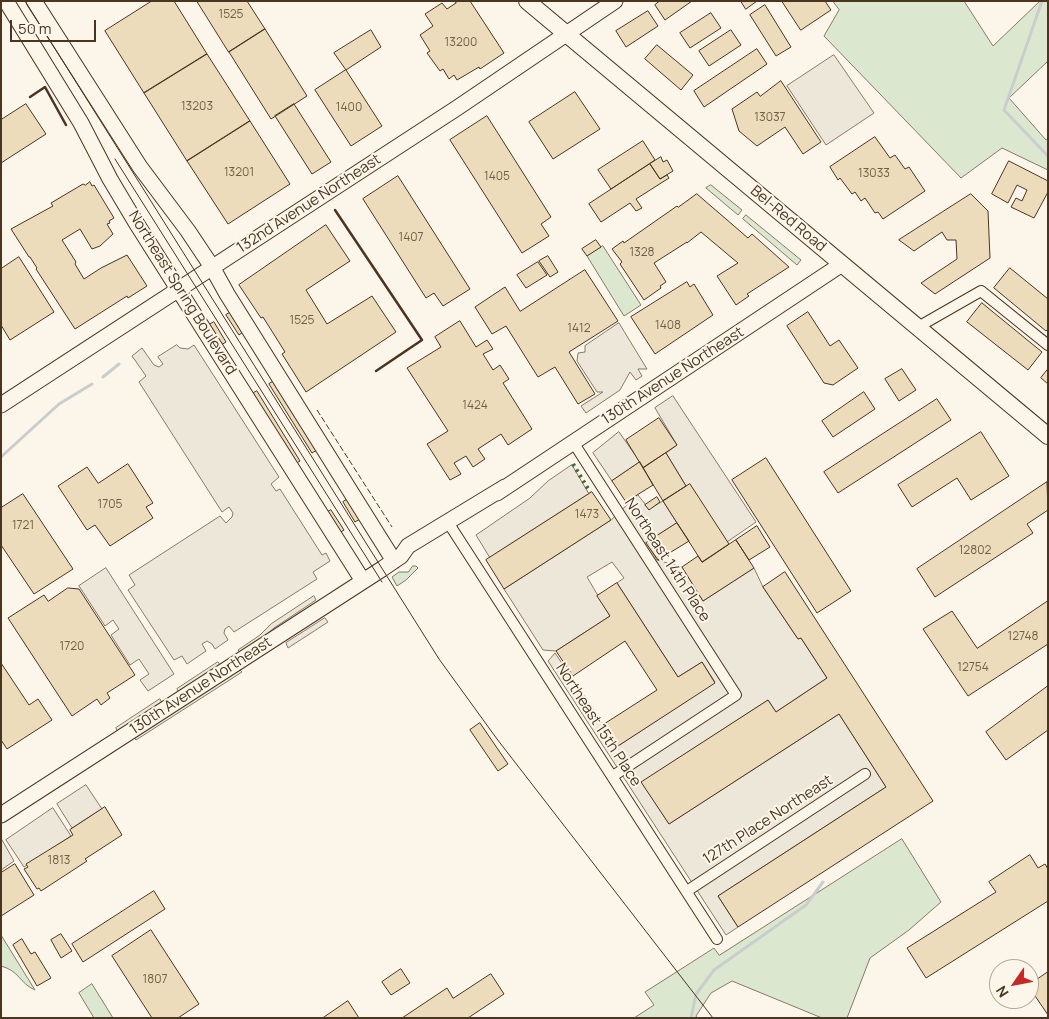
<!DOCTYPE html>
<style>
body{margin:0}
#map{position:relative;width:1049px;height:1019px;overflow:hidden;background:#fbf6e9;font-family:Manrope,sans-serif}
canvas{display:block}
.frame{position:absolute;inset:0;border:2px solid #4a3520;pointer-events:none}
.north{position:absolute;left:989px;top:959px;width:50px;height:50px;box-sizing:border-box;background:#fbf6e9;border:1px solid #b4a999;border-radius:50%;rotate:237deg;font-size:14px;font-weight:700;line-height:20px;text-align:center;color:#4a3520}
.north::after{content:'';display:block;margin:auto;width:18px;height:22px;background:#c62828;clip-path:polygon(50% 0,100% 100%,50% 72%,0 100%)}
.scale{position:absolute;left:10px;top:20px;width:86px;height:22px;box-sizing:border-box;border:2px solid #4a3520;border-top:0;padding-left:6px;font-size:15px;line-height:18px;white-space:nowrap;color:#4a3520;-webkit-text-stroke:4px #fbf6e9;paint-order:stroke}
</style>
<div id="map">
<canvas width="1049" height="1019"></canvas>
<div class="frame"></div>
<div class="north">N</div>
<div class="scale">50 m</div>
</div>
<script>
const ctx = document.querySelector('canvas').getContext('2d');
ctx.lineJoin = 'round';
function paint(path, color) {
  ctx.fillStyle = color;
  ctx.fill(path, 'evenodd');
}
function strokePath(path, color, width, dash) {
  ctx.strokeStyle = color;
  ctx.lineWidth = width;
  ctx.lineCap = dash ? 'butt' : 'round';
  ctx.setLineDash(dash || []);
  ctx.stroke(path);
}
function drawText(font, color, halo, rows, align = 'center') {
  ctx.font = font + ' Manrope,sans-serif';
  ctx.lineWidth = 4;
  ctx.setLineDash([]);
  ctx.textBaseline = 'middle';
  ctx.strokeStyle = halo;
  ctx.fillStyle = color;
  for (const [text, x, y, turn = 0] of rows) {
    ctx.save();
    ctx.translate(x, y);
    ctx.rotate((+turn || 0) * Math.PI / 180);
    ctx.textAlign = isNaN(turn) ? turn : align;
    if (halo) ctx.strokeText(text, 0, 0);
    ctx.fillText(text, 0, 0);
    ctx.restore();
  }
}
const green = new Path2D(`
 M833,1H964L993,46L1040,1H1048V61L1009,98L1046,140L1048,139V170L1002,148L961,178L824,36L839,10Z
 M711,185L742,210L738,215L706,188Z
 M746,215L801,260L797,265L743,219Z
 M603,246L641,305L624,316L587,256Z
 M413,566H416L418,568L406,580L397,586L392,577L399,572H408Z
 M902,839L941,902L909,930L870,958L847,1018H822L732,981L711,993L696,1016L697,1018H634L654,1005L645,992L714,948L719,955Z
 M1,935L35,990C19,983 20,971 1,966Z
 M92,984L113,1018H94L79,993Z`);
const parking = new Path2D(`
 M834,55L874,113L826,145L787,86Z
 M619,323L647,369H638L642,376L636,380L630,372L620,390L586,413L581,406L603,392H597L577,361L578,353L585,352V346Z
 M177,345L180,348L188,349L194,345L279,477L271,484L276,491L280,489L322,555L326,553L330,561L313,572L317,579L234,632L229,626L225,629L224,633L228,640L215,649L212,644L207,641L202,644L206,651L187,664L182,656L174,660L128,590L135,585L129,575L220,516L226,523L232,517L233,513L229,507L222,512L139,382L146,376L132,356L142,348L154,365L159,367L163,364L158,357Z
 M673,396L756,522L727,542L686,486L666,453L677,445L655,408Z
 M619,432L640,462L612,481L593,453Z
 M572,465L589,494L490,558L476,535L530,498L548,481Z
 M638,495L649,509L663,501L677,523L647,543L657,560L682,567L703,601L754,568L763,587L798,639L801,638L827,678L776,712L768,700L642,782L669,824L839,714L886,787L718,896L738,927L726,935L548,661L555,653L618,746L715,682L702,662L678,677L617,583L624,578L612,562L587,577L610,616L556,651L543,650L504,589L611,520Z
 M106,568L174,674L148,691L140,680L149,674L139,659L130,665L111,635L119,629L113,620L105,626L79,586Z
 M314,596L316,600L274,628L262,638L240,653L238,650L260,635L271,624Z
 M325,618L328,622L288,648L286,643Z
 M218,662L221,666L179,693L177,689Z
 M239,669L242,672L136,740L134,737Z
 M160,699L162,703L118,732L116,728Z
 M86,785L102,809L72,828L57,804Z
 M53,808L71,836L24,867L6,840Z
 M2,840L14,861L1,870V841Z`);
const stream = new Path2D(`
 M1042,1L1004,110L1048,156
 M103,377L119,364
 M1,457L59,404L92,384
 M691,1018L696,994L714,970L806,905L823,882`);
const building = new Path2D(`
 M152,1H174L207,54L144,93L105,31Z
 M197,1H247L265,29L229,52Z
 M454,1H470L504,53L480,69L479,67L457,80L454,75L449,79L443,69L440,71L427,53L430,51L420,35L433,26L425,14L442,3L447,9L456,3Z
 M660,1H692L665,20L655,5Z
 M741,1H757L746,9Z
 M782,1H825L831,10L801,30Z
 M765,5L791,47L776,56L750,15Z
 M648,11L658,26L626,47L616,31Z
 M711,13L721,28L690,48L680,33Z
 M265,29L307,96L271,119L229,52Z
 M371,30L381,47L346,70L334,53Z
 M731,30L741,45L709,66L699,51Z
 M657,45L693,75L681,90L645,59Z
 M757,49L767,64L704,107L694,91Z
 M207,54L250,121L187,161L144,93Z
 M346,70L382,126L351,146L315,90Z
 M781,81L821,142L803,154L785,127L757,146L739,131L732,109L757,92L760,96Z
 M575,92L600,129L553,159L529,122Z
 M26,104L46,134L1,163V120Z
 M294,104L331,162L312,174L275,116Z
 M487,116L551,217L541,224L549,236L522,253L450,140Z
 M250,121L290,184L228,224L187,161Z
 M875,137L890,158L895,155L905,169L909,167L925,191L883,219L878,212L875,213L865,198L861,201L855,192L852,194L840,178L838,180L830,167Z
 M643,141L655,160L611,189L598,170Z
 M661,157L663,162L667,160L673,171L660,179L650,164Z
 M1009,161L1048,181V192L1034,218L1011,207L1016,198L1022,201L1027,190L1017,185L1008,203L992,194Z
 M650,164L660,179L667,175L669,178L636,199L642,208L636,211L630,203L601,222L589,204Z
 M398,176L470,289L443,306L434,293L426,298L363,199Z
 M90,182L92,186L94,185L114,218L109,221L110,223L107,224L113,234L100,246L92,249L80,229L62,240L76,262L75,264L84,279L101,268L127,255L147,286L128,298L127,296L75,329L36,269L37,268L30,257H29L11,229L53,206L51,203L83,184L85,185Z
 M697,194L748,238L752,234L789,267L747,294L749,296L736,305L717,276L738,263L701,232L687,243V242L654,263L666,282L660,286L661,288L644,300L620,264L622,262L612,249L623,241L624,243L677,206L678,207Z
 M971,194L988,211L990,258L935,294L921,283L957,259L956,240H947L942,232L914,251L899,240Z
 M326,225L350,261L306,290L327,324L372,296L396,332L306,392L282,354L285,352L263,317L261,318L239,285Z
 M596,240L601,247L587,256L582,249Z
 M548,256L558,272L550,277L539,261Z
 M19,257L54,312L10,340L1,325V269Z
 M538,262L547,275L526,288L517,275Z
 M1010,268L1048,299V329L1046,331L994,288Z
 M585,270L618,321L569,352L595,394L578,404L555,367L538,377L506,326L492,334L475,307L505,287L520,311Z
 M687,282L690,287L694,284L713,315L655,354L631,317Z
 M982,303L1042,352L1028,370L967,322Z
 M231,312L243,332L239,335L226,315Z
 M808,312L830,346L839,340L858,368L833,385L824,383L787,326Z
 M460,321L476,347L487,340L493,349L483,354L493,370L500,365L509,379L503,383L532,429L508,445L501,434L478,449L485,459L473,467L466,456L454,463L461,474L450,480L427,444L448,431L407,368L441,347L435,337Z
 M214,322L226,342L221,345L209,325Z
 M902,369L916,390L899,401L885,379Z
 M1048,369V384L1041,378Z
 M274,381L317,450L312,453L269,384Z
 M257,391L300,461L295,464L252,394Z
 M864,392L875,409L833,437L822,421Z
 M937,399L951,420L838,493L824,472Z
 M659,418L677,445L643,468L626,440Z
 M981,432L1009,476L971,500L957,478L912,507L898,485Z
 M666,453L686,486L663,501L643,468Z
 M766,458L851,591L817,613L732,480Z
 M640,462L653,485L626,502L612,481Z
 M128,464L153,503L146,507L153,518L110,546L95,525L87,530L58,486L87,467L98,483Z
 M1047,482L1048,510L1027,524L1033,533L935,597L917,569Z
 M690,484L729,544L702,562L663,501Z
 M592,492L611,520L504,589L486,560Z
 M23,494L73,569L34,594L1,545V508Z
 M657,497L660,502L649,510L645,505Z
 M348,499L360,519L355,522L343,502Z
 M331,510L344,530L339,533L326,513Z
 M677,523L689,541L658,560L646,543Z
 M757,526L770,547L749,560L736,540Z
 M736,540L754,568L703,601L682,567L698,556L702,562Z
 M785,572L933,801L738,927L718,896L886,787L839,714L669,824L641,782L768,700L776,712L827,678L801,638L798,639L763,587Z
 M617,583L678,677L702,662L715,683L618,746L604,724L657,690L625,641L573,676L556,651L610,616L597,596Z
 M68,588L79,589L135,675L107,693L110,698L101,705L97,699L72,716L8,618L44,595L48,601Z
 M1048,601V644L968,696L923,629L952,611L977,648Z
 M1,663L29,705L38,699L52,720L7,749L1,740Z
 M1048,686V730L1006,760L986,732Z
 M480,723L508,764L498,771L470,730Z
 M105,807L122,835L85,859L87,861L41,891L39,888L37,889L24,869L28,867L26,864L73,835L70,830Z
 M1030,855L1038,868L1045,864L1048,869V901L926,978L907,948L996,892L989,882Z
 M15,864L34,895L1,916V873Z
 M154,891L165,909L83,962L72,944Z
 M151,930L199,1004L178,1018H152L112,956Z
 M61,934L72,951L61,958L51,940Z
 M22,939L31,954L35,952L51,978L37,986L13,945Z
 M401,969L410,983L391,995L382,982Z
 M1048,972V1015L1029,987V985Z
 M491,974L504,994L468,1018H402L447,988L453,998Z
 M348,1001L359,1018H323Z`);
const street = new Path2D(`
 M918,327L981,291L1048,345
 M573,442L736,695L613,776
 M451,527L717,939
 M687,891L865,774`);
const secondary = new Path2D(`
 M6,1L81,123L110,179L135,221L363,581
 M34,1L140,167L188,231L212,267L227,294L394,561
 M1,405L457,108L615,1
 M497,493L842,264
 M1,815L382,569L401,556L408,546L505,487`);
const primary = new Path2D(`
 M527,1L1048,436`);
const tram = new Path2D(`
 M25,1L439,659L497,739L713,1018
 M115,159L382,582`);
const hedge = new Path2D(`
 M573,464L590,492`);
const fence = new Path2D(`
 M317,410L392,527`);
const wall = new Path2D(`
 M30,97L45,87L66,125
 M335,210L422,340L376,371`);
const numberNames = [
 ["1525",231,15],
 ["13200",461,43],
 ["13203",197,107],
 ["1400",349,108],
 ["13037",770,118],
 ["13201",239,173],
 ["13033",874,174],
 ["1405",497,177],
 ["1407",411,238],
 ["1328",642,253],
 ["1525",302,321],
 ["1408",668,326],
 ["1412",579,329],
 ["1424",475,406],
 ["1705",110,505],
 ["1473",587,515],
 ["1721",23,526],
 ["12802",975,551],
 ["12748",1023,637],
 ["1720",72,647],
 ["12754",973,668],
 ["1813",59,861],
 ["1807",155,980]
];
const streetNames = [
 ["132nd Avenue Northeast",309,204,-33],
 ["Bel-Red Road",788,219,40],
 ["Northeast Spring Boulevard",182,293,58],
 ["130th Avenue Northeast",673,376,-33],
 ["Northeast 14th Place",667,560,57],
 ["130th Avenue Northeast",201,686,-33],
 ["Northeast 15th Place",598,725,57],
 ["127th Place Northeast",768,820,-33]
];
paint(green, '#dce7d0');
strokePath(green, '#887966', 1);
paint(parking, '#ede7d9');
strokePath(parking, '#887966', 1);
strokePath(stream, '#c9cecd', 3);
paint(building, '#ecdcbc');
strokePath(building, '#4a3520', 1);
strokePath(street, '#4a3520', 12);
strokePath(secondary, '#4a3520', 17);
strokePath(primary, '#4a3520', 18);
strokePath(street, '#fbf6e9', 10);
strokePath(secondary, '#fbf6e9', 15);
strokePath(primary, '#fbf6e9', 16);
strokePath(tram, '#4a3520', 1);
strokePath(hedge, '#436837', 4, [2.5, 4]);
strokePath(fence, '#4a3520', 1, [6, 2.5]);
strokePath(wall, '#4a3520', 2.5);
drawText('12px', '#725f47', null, numberNames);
drawText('15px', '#4a3520', '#fbf6e9', streetNames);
</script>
